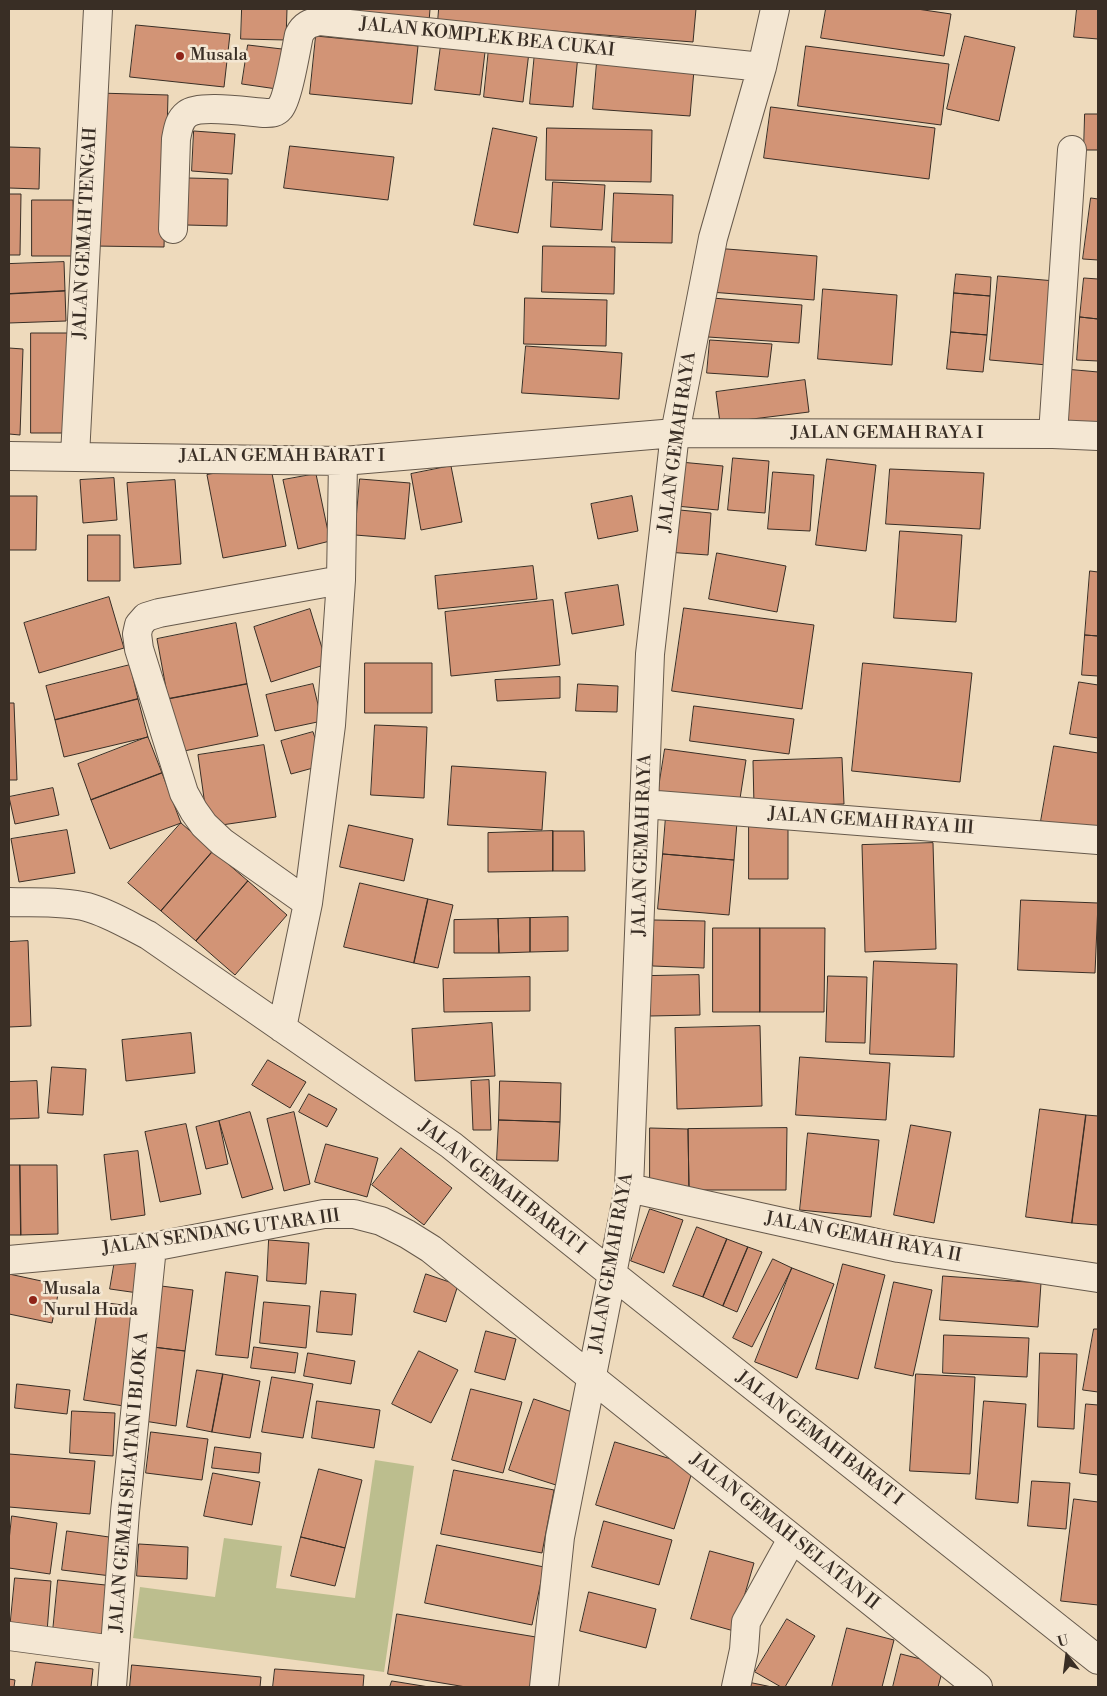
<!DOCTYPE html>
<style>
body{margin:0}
#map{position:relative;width:1107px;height:1696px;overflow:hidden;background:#eedabc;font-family:"Libre Bodoni",serif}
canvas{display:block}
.frame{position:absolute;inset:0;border:10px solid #392e25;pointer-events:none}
.north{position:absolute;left:1042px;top:1631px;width:50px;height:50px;-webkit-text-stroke:4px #f4e7d3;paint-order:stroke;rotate:345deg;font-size:14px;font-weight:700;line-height:20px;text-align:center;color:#392e25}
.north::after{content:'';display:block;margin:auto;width:18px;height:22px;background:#392e25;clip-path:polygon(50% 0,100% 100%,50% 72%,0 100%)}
</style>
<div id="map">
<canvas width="1107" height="1696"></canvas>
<div class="frame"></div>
<div class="north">U</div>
</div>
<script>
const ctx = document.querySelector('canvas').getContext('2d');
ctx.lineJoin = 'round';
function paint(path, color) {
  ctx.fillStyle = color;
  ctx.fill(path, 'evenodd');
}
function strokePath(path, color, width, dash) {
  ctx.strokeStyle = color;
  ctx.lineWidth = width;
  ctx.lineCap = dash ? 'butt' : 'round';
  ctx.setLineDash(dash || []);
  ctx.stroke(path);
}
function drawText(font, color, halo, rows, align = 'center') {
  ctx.font = font + ' "Libre Bodoni",serif';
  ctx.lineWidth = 5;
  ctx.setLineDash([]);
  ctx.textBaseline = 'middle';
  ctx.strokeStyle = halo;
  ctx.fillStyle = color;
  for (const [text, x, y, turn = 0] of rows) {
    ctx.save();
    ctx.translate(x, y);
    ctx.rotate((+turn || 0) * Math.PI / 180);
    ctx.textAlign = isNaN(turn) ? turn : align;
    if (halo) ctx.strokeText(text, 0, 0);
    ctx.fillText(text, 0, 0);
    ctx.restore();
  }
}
const green = new Path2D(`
 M375,1460L414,1466L384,1672L133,1638L140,1587L215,1597L224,1538L282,1546L276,1588L355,1598Z`);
const building = new Path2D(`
 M242,9H287L286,40L241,39Z
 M326,9H430L429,22Z
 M439,9H696L693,42L438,22Z
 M826,9H917L951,14L944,56L821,38Z
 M1077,9H1098V39L1074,37Z
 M136,25L230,34L224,87L130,77Z
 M316,36L418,46L412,104L310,94Z
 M965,36L1015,47L999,121L947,109Z
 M248,45L282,49L277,89L242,84Z
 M441,45L485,52L480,95L435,90Z
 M806,46L949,64L941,125L798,106Z
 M489,48L529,52L523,102L484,97Z
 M535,52L578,55L573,107L530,104Z
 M597,62L694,70L690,116L593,109Z
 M98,93L168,95L164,247L93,246Z
 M771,107L935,128L929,179L764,158Z
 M1085,114H1098V150H1084Z
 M493,128L537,137L518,233L474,225Z
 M547,128L652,130L651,182L546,180Z
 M194,131L235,134L232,174L192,171Z
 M290,146L394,157L388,200L284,188Z
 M9,147L40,148L39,189L9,188Z
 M188,178L228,179L227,226L186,225Z
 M553,182L605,185L602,230L551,227Z
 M614,193L673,195L672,243L612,242Z
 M9,194H21L20,255H9Z
 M1091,198L1098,199V260L1083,259Z
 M32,200H73L74,256H32Z
 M543,246L615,247L614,294L542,292Z
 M714,248L817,256L814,300L710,292Z
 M64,262L65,291L9,294V264Z
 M956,274L991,277L990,296L954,293Z
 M998,276L1055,281L1047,365L990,360Z
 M1084,278L1098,279V319L1080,317Z
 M823,289L897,295L892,365L818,359Z
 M65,291L66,321L9,323V294Z
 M954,293L990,296L987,335L951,332Z
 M525,298L607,300L606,346L524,344Z
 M712,298L802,305L799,343L708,337Z
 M1080,317L1098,319V361L1077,360Z
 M951,332L987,335L983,372L947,369Z
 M31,333H70L69,433H31Z
 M710,340L772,344L768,377L707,373Z
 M526,346L622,353L619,399L522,393Z
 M9,348L23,349L20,435L9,434Z
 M1065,369L1098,372V431L1060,427Z
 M805,380L809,412L720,423L716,392Z
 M733,458L769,461L765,513L728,510Z
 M827,459L876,465L866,551L816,545Z
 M680,462L723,466L718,510L676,506Z
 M270,463L286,546L223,558L207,475Z
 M451,466L462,522L421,530L411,474Z
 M890,469L984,473L980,529L886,524Z
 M773,472L814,475L810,531L768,529Z
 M316,474L330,541L298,549L283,480Z
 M114,478L117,520L83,523L80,480Z
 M360,479L410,483L405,539L355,535Z
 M175,480L181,564L134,568L127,483Z
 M9,496H37L36,550H9Z
 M632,496L638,531L598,539L591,504Z
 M669,509L711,513L708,555L666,552Z
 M900,531L962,535L956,622L894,618Z
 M88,535H120V581H88Z
 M717,553L786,566L777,612L709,599Z
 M533,566L537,599L438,609L435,576Z
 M1090,571L1098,572V636L1085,635Z
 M618,585L624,625L572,634L565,593Z
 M109,597L124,648L39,673L24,623Z
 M553,600L560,665L451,676L445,612Z
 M684,608L814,625L802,709L672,691Z
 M310,609L327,664L271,682L254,627Z
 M236,623L247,684L168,699L157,639Z
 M1085,635L1098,636V676L1082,675Z
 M365,663H432V713H365Z
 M863,663L972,673L960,782L852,771Z
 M130,665L138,699L55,720L46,686Z
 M560,677V698L497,701L495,680Z
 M1079,682L1098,685V738L1070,734Z
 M247,684L258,736L179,752L168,699Z
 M313,684L322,721L275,731L266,695Z
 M578,684L618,686L617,712L576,711Z
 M138,699L148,737L64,757L55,720Z
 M9,703H14L17,780H9Z
 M694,706L794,719L789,754L690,741Z
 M375,725L427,727L424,798L371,795Z
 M313,732L324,765L291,774L281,741Z
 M148,737L162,773L91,800L78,764Z
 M264,745L276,817L208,827L198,755Z
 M1054,746L1098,753V830L1041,821Z
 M665,749L746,760L739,805L658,793Z
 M842,758L844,804L754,806L753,761Z
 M452,766L546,772L542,830L448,825Z
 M162,773L181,823L110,849L91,800Z
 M53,788L59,815L15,824L9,797Z
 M666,816L737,822L734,860L663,854Z
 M181,823L213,851L161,911L128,883Z
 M349,825L413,839L404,881L340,867Z
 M749,826H788V879H749Z
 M67,830L75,873L19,882L11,839Z
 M553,831V871L488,872V833Z
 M553,831H584L585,871H553Z
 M933,843L936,949L865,952L862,845Z
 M213,851L248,881L196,941L161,911Z
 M663,854L734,860L729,915L658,909Z
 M248,881L287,915L235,975L196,941Z
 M360,883L428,899L414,963L344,947Z
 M428,899L453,905L438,968L414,963Z
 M1021,900L1098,903L1095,973L1018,970Z
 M568,917V951L530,952V918Z
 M530,918V952L499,953L498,919Z
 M498,919L499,953H454V920Z
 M654,920L705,921L704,968L653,966Z
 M713,928H760V1012H713Z
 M760,928H825L824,1012H760Z
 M28,941L31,1026L9,1027V942Z
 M874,961L957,964L954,1057L870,1054Z
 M699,975L700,1015L650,1016L649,976Z
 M828,976L867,977L865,1043L826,1042Z
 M530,977V1011L444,1012L443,979Z
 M492,1023L495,1076L415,1081L412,1029Z
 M760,1026L762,1106L677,1109L675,1028Z
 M191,1033L195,1073L126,1081L122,1040Z
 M800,1057L890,1063L886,1120L796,1115Z
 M268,1060L306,1082L290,1108L252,1085Z
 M52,1067L86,1069L83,1115L48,1113Z
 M489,1080L491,1130H473L471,1081Z
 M37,1081L39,1118L9,1119V1082Z
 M500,1081L561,1083L560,1122L499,1120Z
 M309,1094L337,1109L327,1127L299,1112Z
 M1040,1109L1086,1115L1072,1223L1026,1217Z
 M250,1112L273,1189L242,1198L219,1121Z
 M294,1112L310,1184L284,1191L267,1119Z
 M1086,1115L1098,1116V1225L1072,1223Z
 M499,1120L560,1122L558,1161L497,1160Z
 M219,1121L228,1164L206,1169L196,1127Z
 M186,1124L201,1194L160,1202L145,1132Z
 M911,1125L951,1132L934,1223L894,1215Z
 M650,1128L688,1129L689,1190H650Z
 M787,1128L786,1190H689L688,1129Z
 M808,1133L879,1140L871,1217L800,1210Z
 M326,1144L378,1158L367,1197L315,1182Z
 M401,1148L452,1188L424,1225L372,1185Z
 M138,1151L145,1215L111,1220L104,1155Z
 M9,1165H20L21,1235H9Z
 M20,1165H57L58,1234L21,1235Z
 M650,1209L683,1220L664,1273L631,1261Z
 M697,1227L727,1239L703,1297L673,1286Z
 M727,1239L748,1247L723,1306L703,1297Z
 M269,1240L309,1243L306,1284L267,1281Z
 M748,1247L762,1252L737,1312L723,1306Z
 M773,1259L792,1268L752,1347L733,1338Z
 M115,1260L142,1264L138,1293L110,1289Z
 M843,1264L885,1275L858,1379L816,1369Z
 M792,1268L834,1284L797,1378L755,1362Z
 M226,1272L258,1276L248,1358L216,1355Z
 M9,1274L60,1285L52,1323L9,1314Z
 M426,1274L458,1285L446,1322L414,1312Z
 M943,1276L1041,1283L1038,1327L940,1320Z
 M894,1282L932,1290L913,1376L875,1368Z
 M161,1286L193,1290L185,1351L153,1347Z
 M321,1291L356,1294L352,1335L317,1332Z
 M99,1302L139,1307L124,1406L84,1400Z
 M264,1302L310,1306L306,1348L260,1343Z
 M1094,1329H1098V1392L1083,1390Z
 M486,1331L516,1339L505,1380L475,1372Z
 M944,1335L1029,1338L1027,1377L943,1373Z
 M153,1347L185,1351L176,1426L144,1421Z
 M254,1347L298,1353L295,1373L251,1368Z
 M419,1351L458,1370L431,1423L392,1404Z
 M308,1353L355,1361L351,1384L304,1376Z
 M1040,1353L1077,1354L1074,1429L1038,1427Z
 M197,1370L223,1374L212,1432L187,1427Z
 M223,1374L260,1381L250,1438L212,1432Z
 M916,1374L975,1377L970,1474L910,1471Z
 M272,1377L313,1384L303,1438L262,1432Z
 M17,1384L70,1390L67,1414L15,1408Z
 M471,1389L522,1402L503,1473L452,1460Z
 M534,1399L581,1415L556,1485L509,1470Z
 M317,1401L380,1410L374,1448L312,1438Z
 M984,1401L1026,1404L1018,1503L976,1499Z
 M1086,1404L1098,1405V1475L1080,1473Z
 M72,1411L115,1413L113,1456L70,1453Z
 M151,1432L208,1439L202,1480L146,1473Z
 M615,1442L694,1466L674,1529L596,1505Z
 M215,1447L261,1453L259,1473L212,1468Z
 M9,1454L95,1461L90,1514L9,1507Z
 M319,1469L362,1480L345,1548L301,1537Z
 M454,1470L554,1490L542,1553L441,1534Z
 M213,1473L260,1482L252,1525L204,1516Z
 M1032,1481L1070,1483L1066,1529L1028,1526Z
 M1074,1499L1098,1502V1605L1061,1601Z
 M12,1516L57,1523L50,1574L9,1568V1541Z
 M604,1521L672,1540L659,1585L592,1567Z
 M67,1531L116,1538L111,1576L62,1570Z
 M301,1537L345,1548L335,1586L291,1576Z
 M139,1544L188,1547L187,1579L137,1576Z
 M437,1545L544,1567L532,1625L425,1603Z
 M710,1551L754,1563L734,1631L691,1619Z
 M15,1578L51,1581L47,1632L10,1629Z
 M58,1580L115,1586L109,1637L53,1631Z
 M589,1592L656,1609L646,1648L580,1631Z
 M397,1614L542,1638L533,1687H466L388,1674Z
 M787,1619L815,1636L785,1687H781L755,1672Z
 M847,1628L894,1640L882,1687H832Z
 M901,1654L944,1665L938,1687H893Z
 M36,1662L93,1669L91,1687H32Z
 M132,1665L261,1677L260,1687H130Z
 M275,1669L364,1675L363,1687H273Z
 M9,1679L15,1680L14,1687H9Z
 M392,1681L429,1687H390Z
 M743,1681L772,1687H742Z`);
const minor = new Path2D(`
 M173,229L176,139C178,129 179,120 187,114C200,104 249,112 266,113C272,113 276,113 280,108C288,99 296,49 299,35C304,25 310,23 320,21L762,67
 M1053,434L1072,150
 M9,456L343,461L675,433L1053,434L1098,436
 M75,456L98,9
 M644,804L1098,840
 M9,902C31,903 66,901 87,907C109,913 128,925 148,935L451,1145L612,1274L1098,1660
 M308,903L222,842L204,825L194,811L184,793L139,649L137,634L139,625L146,617L159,613L341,580
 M282,1028L308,903L331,725L341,580L343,461
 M629,1188L899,1248L1098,1278
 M9,1260L152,1247L324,1214H354L381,1221L407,1234L431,1249L978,1687
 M9,1636L114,1650
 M112,1687L125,1512L152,1247
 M544,1687L560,1537L629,1188L650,654L675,433L713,238L762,67L775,9
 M736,1687L744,1650L746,1622L792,1539`);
const markers = [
 [180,56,5,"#8f2418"],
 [33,1300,5,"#8f2418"]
];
const streetNames = [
 ["JALAN KOMPLEK BEA CUKAI",487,38,6],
 ["JALAN GEMAH TENGAH",86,233,-87],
 ["JALAN GEMAH RAYA I",887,434],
 ["JALAN GEMAH RAYA",678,442,-82],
 ["JALAN GEMAH BARAT I",282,457],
 ["JALAN GEMAH RAYA III",871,822,4],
 ["JALAN GEMAH RAYA",643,845,-88],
 ["JALAN GEMAH BARAT I",502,1188,38],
 ["JALAN SENDANG UTARA III",221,1233,-8],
 ["JALAN GEMAH RAYA II",863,1238,11],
 ["JALAN GEMAH RAYA",612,1263,-80],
 ["JALAN GEMAH BARAT I",819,1439,38],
 ["JALAN GEMAH SELATAN I BLOK A",130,1482,-85],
 ["JALAN GEMAH SELATAN II",784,1532,39]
];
const poiNames = [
 ["Musala",190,56],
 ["Musala",43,1290],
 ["Nurul Huda",43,1311]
];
paint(green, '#bcbe8e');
paint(building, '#d29476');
strokePath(building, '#392e25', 1);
strokePath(minor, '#66594b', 30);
strokePath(minor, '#f4e7d3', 28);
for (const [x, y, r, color] of markers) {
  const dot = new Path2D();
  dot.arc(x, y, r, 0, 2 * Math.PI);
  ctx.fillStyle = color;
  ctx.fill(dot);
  strokePath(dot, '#f4e7d3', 2);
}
drawText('18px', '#392e25', '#f4e7d3', streetNames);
drawText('18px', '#392e25', '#f4e7d3', poiNames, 'left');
</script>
